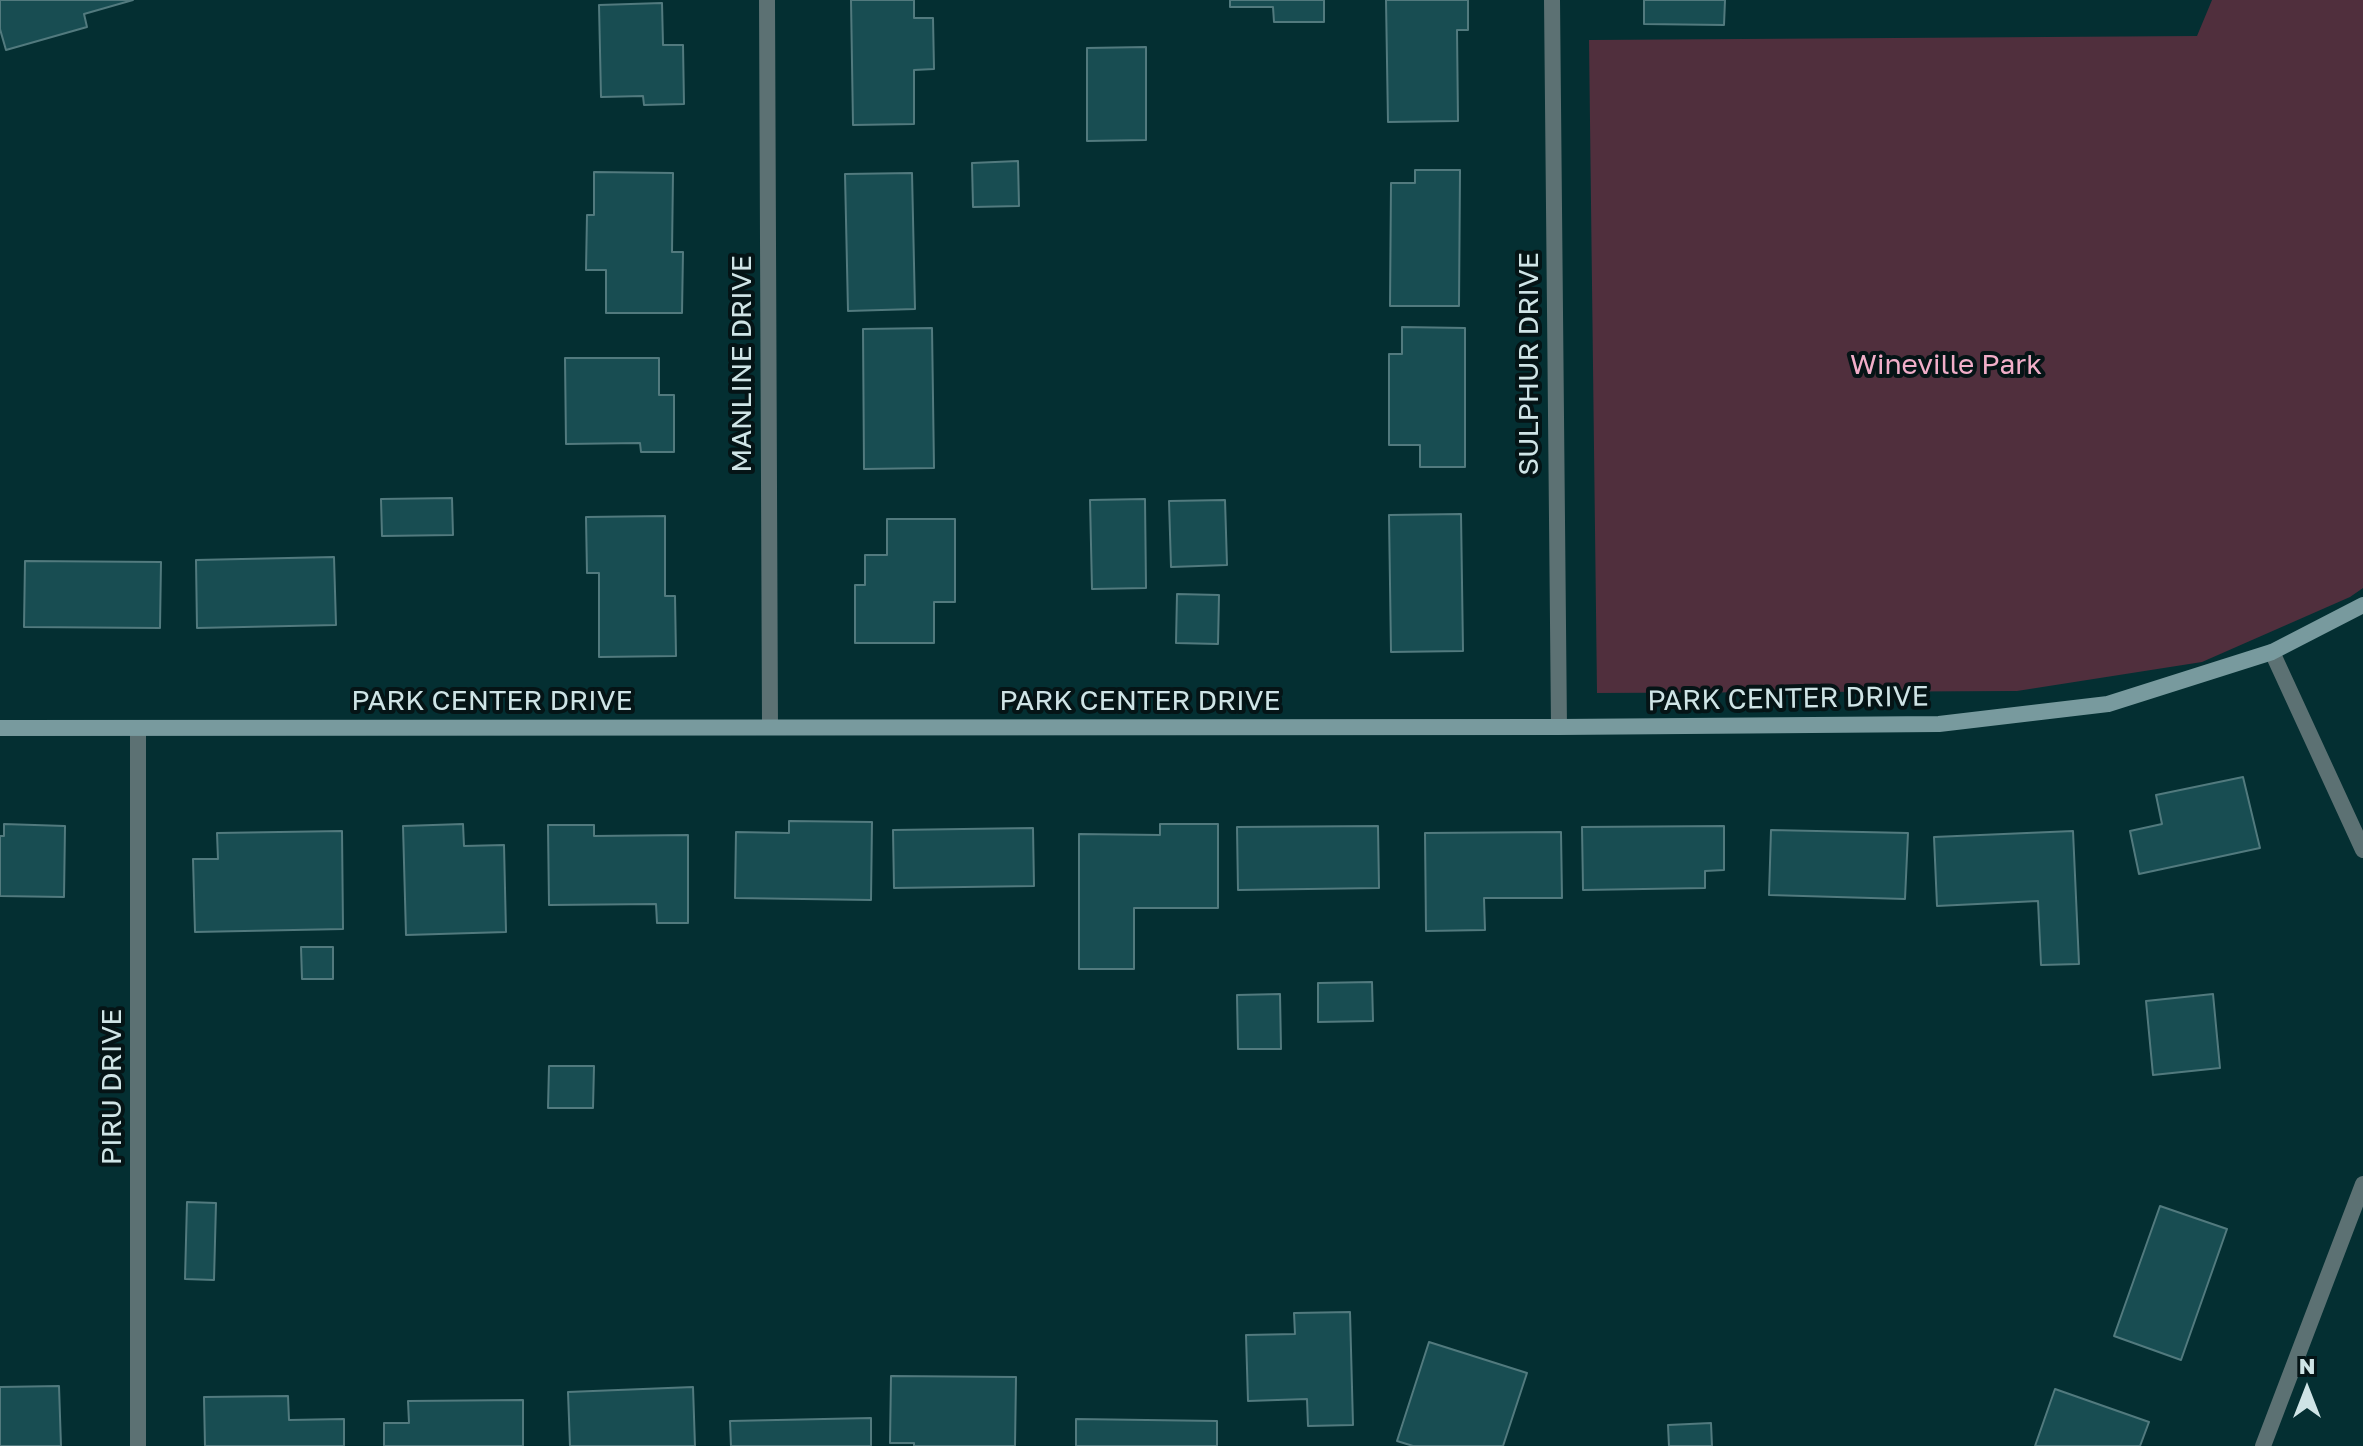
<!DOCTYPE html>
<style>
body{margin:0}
#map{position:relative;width:2363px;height:1446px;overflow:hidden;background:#042f32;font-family:"Golos Text",sans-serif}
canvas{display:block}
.north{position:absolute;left:2267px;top:1350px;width:80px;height:80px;-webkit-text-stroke:6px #051416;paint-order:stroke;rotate:0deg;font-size:22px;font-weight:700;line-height:32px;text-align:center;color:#cfe4e6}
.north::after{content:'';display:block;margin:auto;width:28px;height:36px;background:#cfe4e6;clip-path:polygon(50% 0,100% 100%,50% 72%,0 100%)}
</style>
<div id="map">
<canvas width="2363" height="1446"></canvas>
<div class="north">N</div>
</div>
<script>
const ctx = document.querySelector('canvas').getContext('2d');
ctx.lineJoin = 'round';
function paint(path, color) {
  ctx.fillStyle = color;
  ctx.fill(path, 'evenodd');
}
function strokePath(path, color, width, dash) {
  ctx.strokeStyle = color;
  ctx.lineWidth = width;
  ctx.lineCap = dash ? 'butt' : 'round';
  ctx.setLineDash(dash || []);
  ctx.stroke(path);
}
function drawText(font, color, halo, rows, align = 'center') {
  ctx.font = font + ' "Golos Text",sans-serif';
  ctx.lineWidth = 8;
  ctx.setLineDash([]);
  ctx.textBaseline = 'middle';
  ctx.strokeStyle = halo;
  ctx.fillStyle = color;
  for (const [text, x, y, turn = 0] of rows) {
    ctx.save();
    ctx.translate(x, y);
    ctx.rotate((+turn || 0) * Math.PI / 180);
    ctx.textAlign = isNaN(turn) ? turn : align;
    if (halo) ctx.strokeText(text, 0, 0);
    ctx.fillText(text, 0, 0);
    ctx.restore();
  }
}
const green = new Path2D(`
 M2212,0H2363V588L2350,597L2202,662L2017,691L1597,693L1589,40L2197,36Z`);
const building = new Path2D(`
 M0,0H133L84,14L87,27L6,50L0,29Z
 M851,0H914V18H933L934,69L914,70V124L853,125Z
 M1230,0H1324V22H1274L1273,7H1230Z
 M1386,0H1468V30H1457L1458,121L1388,122Z
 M1644,0H1725L1724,25L1644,24Z
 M662,3L663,45H683L684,104L644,105L643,96L601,97L599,5Z
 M1146,47V140L1087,141V48Z
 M1018,161L1019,206L973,207L972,163Z
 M1415,170H1460L1459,306H1390L1391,183H1415Z
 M594,172L673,173L672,252H683L682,313H606V270H586L587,215H594Z
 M912,173L915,309L848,311L845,174Z
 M1402,327L1465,328V467H1420V445H1389V354H1402Z
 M932,328L934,468L864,469L863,329Z
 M565,358H659V395H674V452H641L640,443L566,444Z
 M452,498L453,535L382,536L381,499Z
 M1145,499L1146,588L1092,589L1090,500Z
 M1225,500L1227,565L1171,567L1169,501Z
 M1461,514L1463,651L1391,652L1389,515Z
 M665,516V596H675L676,656L599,657V573H587L586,517Z
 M887,519H955V602H934V643H855V585H865V555H887Z
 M334,557L336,625L197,628L196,560Z
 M25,561L161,562L160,628L24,627Z
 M1177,594L1219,595L1218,644L1176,643Z
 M2243,777L2260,848L2139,874L2130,831L2162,824L2156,795Z
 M789,821L872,822L871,900L735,898L736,832L789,833Z
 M4,824L65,826L64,897L0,896V836H4Z
 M463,824L464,846L504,845L506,932L406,935L403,826Z
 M1160,824H1218V908H1134V969H1079V834L1160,835Z
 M548,825H594V836L688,835V923H657L656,904L549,905Z
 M1378,826L1379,888L1238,890L1237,827Z
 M1724,826V870L1705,871V888L1583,890L1582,827Z
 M1033,828L1034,886L894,888L893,830Z
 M1771,830L1908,833L1905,899L1769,895Z
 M342,831L343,929L195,932L193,859H218L217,833Z
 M2073,831L2079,964L2041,965L2038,901L1937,906L1934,837Z
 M1561,832L1562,898H1484L1485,930L1426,931L1425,833Z
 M301,947H333V979H302Z
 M1372,982L1373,1021L1318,1022V983Z
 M1280,994L1281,1049H1238L1237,995Z
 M2213,994L2220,1068L2153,1075L2146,1001Z
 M549,1066H594L593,1108H548Z
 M187,1202L216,1203L214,1280L185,1279Z
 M2160,1206L2227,1229L2181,1360L2114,1336Z
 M1350,1312L1353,1425L1308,1426L1307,1399L1248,1401L1246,1335L1295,1334L1294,1313Z
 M1429,1342L1527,1373L1503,1446H1413L1397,1441Z
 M891,1376L1016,1377L1015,1446H914V1443H890Z
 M59,1386L61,1446H0V1387Z
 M693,1387L695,1446H570L568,1392Z
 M2055,1389L2149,1422L2140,1446H2035Z
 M288,1396L289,1420L344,1419V1446H205L204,1397Z
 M523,1400V1446H384V1423H409L408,1401Z
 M871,1418V1446H731L730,1421Z
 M1076,1419L1217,1421V1446H1076Z
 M1711,1423L1712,1446H1669L1668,1425Z`);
const street = new Path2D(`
 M767,0L770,727
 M1552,0L1559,727
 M2272,652L2363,850
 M138,728V1446
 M2263,1446L2363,1184`);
const secondary = new Path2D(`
 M0,728L1559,727L1939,724L2108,704L2272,652L2363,605`);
const streetNames = [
 ["MANLINE DRIVE",742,364,-90],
 ["SULPHUR DRIVE",1529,364,-90],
 ["PARK CENTER DRIVE",1788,699,-1],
 ["PARK CENTER DRIVE",492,701],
 ["PARK CENTER DRIVE",1140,701],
 ["PIRU DRIVE",112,1087,-90]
];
const parkNames = [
 ["Wineville Park",1946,365]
];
paint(green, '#502f3d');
paint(building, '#184d52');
strokePath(building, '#527a7e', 2);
strokePath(street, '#5c7173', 16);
strokePath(secondary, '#789a9e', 16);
drawText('28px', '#cfe4e6', '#051416', streetNames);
drawText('28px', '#f1aec9', '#051416', parkNames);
</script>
